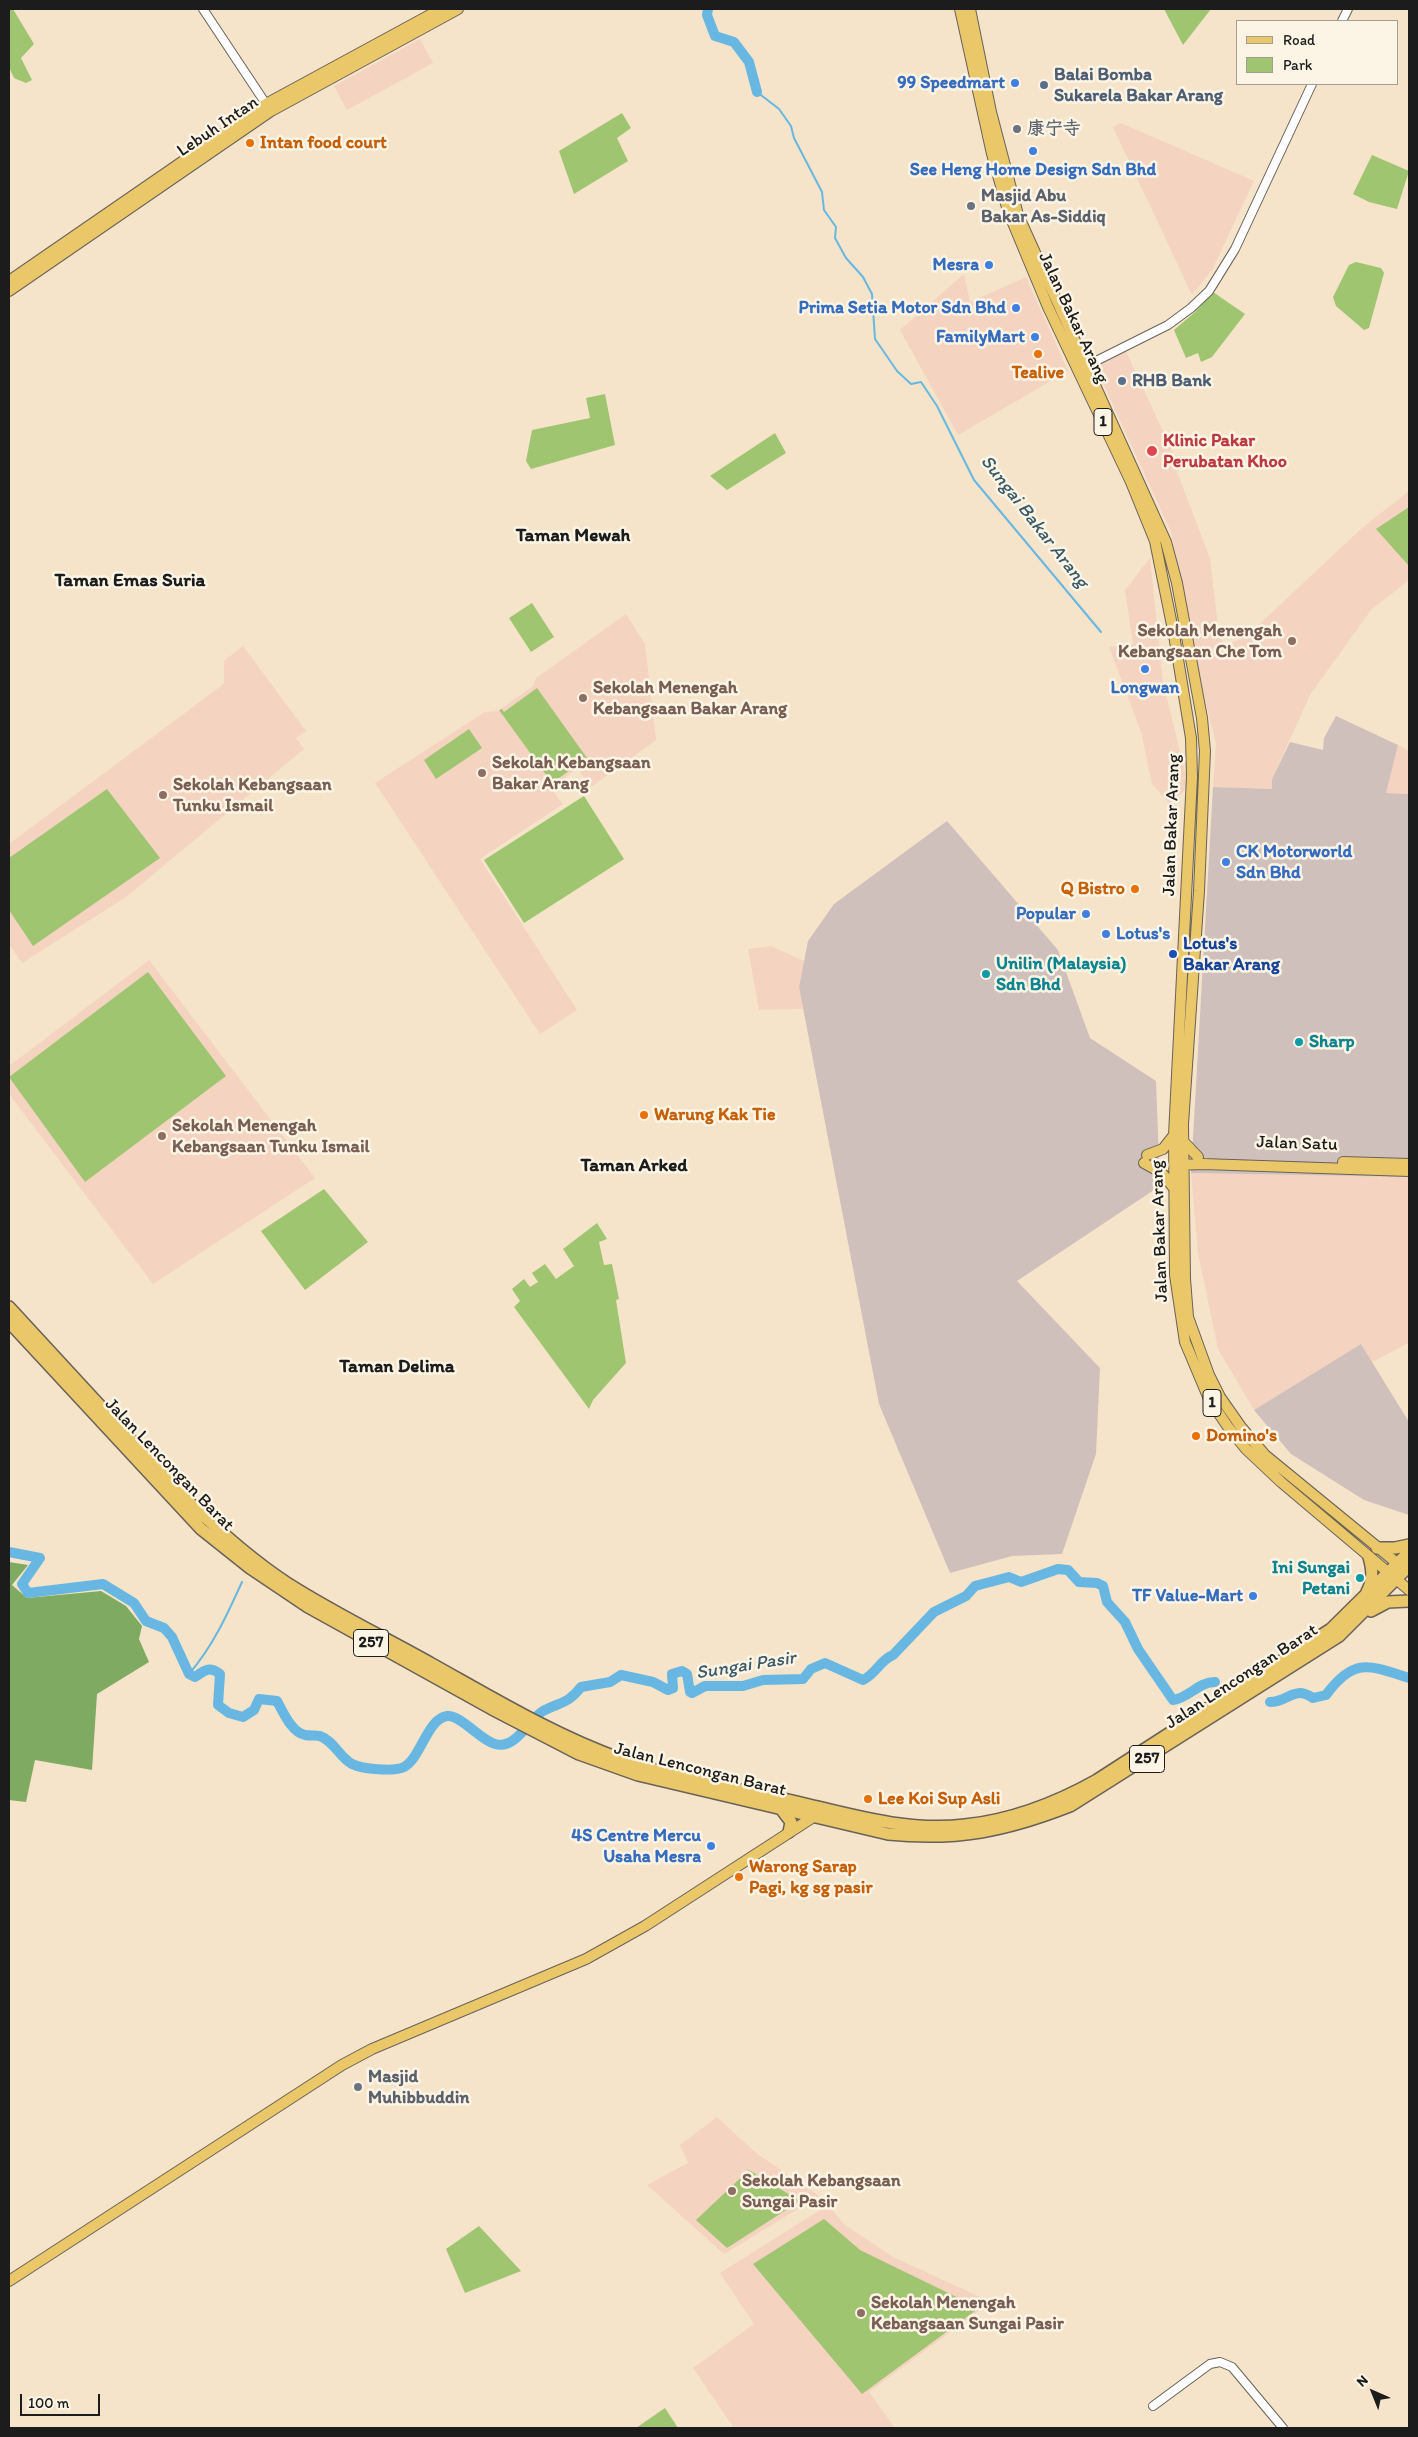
<!DOCTYPE html>
<meta charset="utf-8">
<style>
body{margin:0}
#map{position:relative;width:1418px;height:2437px;overflow:hidden;background:#f5e4ca;font-family:Itim,sans-serif}
canvas{display:block}
.frame{position:absolute;inset:0;border:10px solid #1c1c1c;pointer-events:none}
.legend{position:absolute;left:1236px;top:20px;width:162px;height:65px;box-sizing:border-box;background:#fcf5e5;border:1px solid #a29e95;margin:0;padding:6px 9px;list-style:none;font-size:15px;color:#1c1c1c}
.legend li{display:flex;align-items:center;gap:10px;height:25px}
.legend b{width:25px;border:1px solid #a29e95}
.north{position:absolute;left:1348px;top:2367px;width:50px;height:50px;-webkit-text-stroke:4px #fcf5e5;paint-order:stroke;rotate:316deg;font-size:14px;font-weight:700;line-height:20px;text-align:center;color:#1c1c1c}
.north::after{content:'';display:block;margin:auto;width:18px;height:22px;background:#1c1c1c;clip-path:polygon(50% 0,100% 100%,50% 72%,0 100%)}
.scale{position:absolute;left:20px;top:2394px;width:80px;height:22px;box-sizing:border-box;border:2px solid #1c1c1c;border-top:0;padding-left:6px;font-size:15px;line-height:18px;white-space:nowrap;color:#1c1c1c;-webkit-text-stroke:4px #fcf5e5;paint-order:stroke}
</style>
<div id="map">
<canvas width="1418" height="2437"></canvas>
<div class="frame"></div>
<ul class="legend">
<li><b style="height:6px;background:#eac769"></b>Road</li>
<li><b style="height:14px;background:#9fc570"></b>Park</li>
</ul>
<div class="north">N</div>
<div class="scale">100 m</div>
</div>
<script>
const ctx = document.querySelector('canvas').getContext('2d');
ctx.lineJoin = 'round';
function paint(path, color) {
  ctx.fillStyle = color;
  ctx.fill(path, 'evenodd');
}
function strokePath(path, color, width, dash) {
  ctx.strokeStyle = color;
  ctx.lineWidth = width;
  ctx.lineCap = dash ? 'butt' : 'round';
  ctx.setLineDash(dash || []);
  ctx.stroke(path);
}
function drawText(font, color, halo, rows, align = 'center') {
  ctx.font = font + ' Itim,"LXGW WenKai TC",sans-serif';
  ctx.lineWidth = 5;
  ctx.setLineDash([]);
  ctx.textBaseline = 'middle';
  ctx.strokeStyle = halo;
  ctx.fillStyle = color;
  for (const [text, x, y, turn = 0] of rows) {
    ctx.save();
    ctx.translate(x, y);
    ctx.rotate((+turn || 0) * Math.PI / 180);
    ctx.textAlign = isNaN(turn) ? turn : align;
    if (halo) ctx.strokeText(text, 0, 0);
    ctx.fillText(text, 0, 0);
    ctx.restore();
  }
}
const built = new Path2D(`
 M420,39L433,63L347,110L334,86Z
 M1121,123L1254,181L1212,270L1192,295L1113,127Z
 M964,274L970,302L1026,277L1068,371L958,435L900,330Z
 M1123,345L1179,466L1177,472L1210,558L1219,635L1225,646L1247,636L1362,528L1409,491V580L1371,610L1310,695L1272,779V789L1213,787L1216,744L1196,664L1171,532L1092,359Z
 M1150,558L1163,682L1188,784L1183,792L1170,804L1152,784L1141,732L1109,647L1133,644L1125,590Z
 M626,614L645,644L656,740L591,787L577,768L551,789L563,804L480,859L577,1010L540,1034L375,783L485,712L498,711L533,686L536,678Z
 M243,646L306,731L296,738L304,749L126,897L22,963L9,944V844L213,692L224,683V661Z
 M1398,745L1409,751V794L1386,793Z
 M771,946L804,961L799,987L803,1009L759,1010L748,949Z
 M149,960L315,1178L153,1284L9,1094V1066Z
 M1191,1173L1409,1177V1343L1372,1362L1361,1344L1254,1410L1218,1349L1198,1253Z
 M717,2117L756,2153L819,2196L724,2254L647,2185L688,2163L680,2145Z
 M828,2205L845,2225L893,2257L991,2302L869,2392L895,2428H734L693,2368L754,2324L720,2273Z`);
const industrial = new Path2D(`
 M1336,716L1398,745L1386,793L1409,794V1177L1191,1173L1213,787L1272,789V779L1290,742L1323,750L1324,738Z
 M947,821L1058,950L1090,1038L1156,1081L1160,1186L1017,1281L1100,1368L1096,1454L1062,1554L1012,1556L950,1573L879,1404L799,987L808,941L834,904Z
 M1361,1344L1409,1422V1515L1364,1500L1291,1454L1254,1410Z`);
const green = new Path2D(`
 M9,9H13L34,44L21,58L32,80L26,83L14,78L9,67Z
 M1164,9H1211L1183,45Z
 M622,113L631,128L617,138L628,161L574,194L559,151Z
 M1372,155L1409,171L1397,209L1369,202L1353,194Z
 M1356,262L1381,268L1384,273L1369,328L1364,330L1336,306L1333,297L1349,265Z
 M1213,292L1245,314L1212,357L1201,362L1198,353L1186,358L1174,330L1195,312Z
 M605,394L615,445L531,469L526,461L532,430L590,418L586,398Z
 M775,433L786,453L727,490L710,476Z
 M1409,507V566L1376,529Z
 M532,603L554,637L531,652L509,618Z
 M537,688L587,758L552,783L499,710L502,709L504,712Z
 M469,729L482,748L436,779L424,760Z
 M107,789L160,858L33,946L9,910V858Z
 M584,796L624,859L524,923L484,860Z
 M148,972L226,1076L85,1182L9,1077Z
 M324,1189L368,1242L305,1290L261,1231Z
 M597,1223L607,1239L599,1242L604,1265L612,1264L619,1299L616,1300L626,1363L593,1400L589,1409L514,1307L520,1301L512,1289L524,1279L530,1287L538,1282L532,1273L545,1264L556,1279L574,1266L563,1249Z
 M749,2170L800,2201L727,2248L696,2220Z
 M824,2219L860,2250L979,2308L862,2394L753,2264Z
 M479,2226L521,2271L465,2293L446,2249Z
 M665,2408L678,2428H635H636Z`);
const forest = new Path2D(`
 M9,1562L28,1565L12,1585L27,1598L101,1591L126,1606L142,1626L139,1639L149,1662L97,1694L92,1770L35,1760L26,1802L9,1800Z`);
const stream = new Path2D(`
 M757,92L779,109L791,126L794,138L822,192L824,210L836,227L835,238L846,258L863,277L872,294L875,339L897,371L911,384L921,382L937,406L974,480L1101,632
 M189,1674C213,1646 227,1615 242,1582`);
const river = new Path2D(`
 M708,9L707,15L715,36L734,42L749,62L757,92
 M9,1552L40,1558L22,1584L28,1593L103,1584L134,1603L146,1621L164,1628L172,1637L189,1674L195,1677C205,1670 209,1666 220,1674L218,1705L229,1713L243,1717L254,1710L259,1699L277,1701C283,1712 292,1733 305,1735C310,1736 316,1735 320,1736C334,1741 340,1758 352,1764C362,1769 394,1772 404,1767C421,1758 427,1719 447,1716C460,1714 480,1740 495,1744C516,1750 529,1719 543,1711C560,1702 568,1704 581,1687L610,1682L621,1675L653,1682L668,1690L673,1688L672,1674L682,1671L687,1674L690,1692L692,1693L705,1686H743L763,1680L803,1679L811,1669L825,1663L863,1680C876,1674 880,1660 893,1655L934,1612L966,1596L975,1586L1009,1577L1021,1582L1058,1569L1068,1570L1079,1582L1097,1583L1103,1586L1107,1602L1125,1622L1138,1649L1173,1700C1189,1698 1198,1682 1215,1682
 M1270,1702C1289,1702 1293,1685 1313,1698L1326,1695C1354,1657 1369,1665 1409,1678`);
const minor = new Path2D(`
 M203,9L268,107
 M1342,21L1348,9
 M1086,366L1168,325L1191,308L1209,291L1235,249L1312,84
 M1153,2406L1210,2364L1220,2362L1232,2367L1283,2428`);
const major = new Path2D(`
 M960,9L992,154L1008,211L1048,307L1131,482L1155,541L1174,635L1191,738L1192,777L1174,1135L1175,1275L1185,1342L1209,1399L1228,1427L1246,1449L1281,1482L1409,1590
 M970,9L991,112L1018,215L1166,542L1177,583L1202,718L1205,751L1199,891L1183,1124L1185,1279L1188,1317L1209,1375L1220,1397L1241,1427L1265,1455L1403,1568
 M9,281L266,104L441,9
 M9,291L271,111L458,9
 M1183,1141L1198,1157
 M1147,1155L1163,1149L1174,1135
 M1343,1162L1409,1164
 M1144,1163L1162,1173L1173,1187
 M1178,1165L1203,1164L1409,1171
 M9,2281L342,2065L372,2049L586,1959L645,1926L818,1814`);
const highway = new Path2D(`
 M9,1307L186,1499C218,1530 250,1559 287,1583C334,1613 384,1637 432,1664C493,1698 554,1735 621,1759C677,1779 738,1789 797,1802C852,1815 908,1832 965,1825C1013,1820 1056,1803 1097,1780L1331,1629L1409,1552
 M9,1322L201,1529L250,1568L308,1607L492,1709L579,1754L638,1775L888,1834C957,1841 1006,1831 1070,1806L1339,1636L1409,1566
 M1377,1548H1395L1409,1545
 M1367,1592C1373,1580 1373,1571 1369,1557
 M1371,1611L1388,1602L1409,1601
 M781,1809L791,1822L789,1832`);
const markers = [
 [1015,83,5,"#3f7fe0"],
 [1044,85,5,"#5c6f8a"],
 [1017,129,5,"#6b7280"],
 [250,143,5,"#e8710a"],
 [1033,151,5,"#3f7fe0"],
 [971,206,5,"#6b7280"],
 [989,265,5,"#3f7fe0"],
 [1016,308,5,"#3f7fe0"],
 [1035,337,5,"#3f7fe0"],
 [1038,354,5,"#e8710a"],
 [1122,381,5,"#5c6f8a"],
 [1152,451,6,"#e0444e"],
 [1292,641,5,"#8d6e63"],
 [1145,669,5,"#3f7fe0"],
 [583,698,5,"#8d6e63"],
 [482,773,5,"#8d6e63"],
 [163,795,5,"#8d6e63"],
 [1226,862,5,"#3f7fe0"],
 [1135,889,5,"#e8710a"],
 [1086,914,5,"#3f7fe0"],
 [1106,934,5,"#3f7fe0"],
 [1173,954,5,"#1a4fb4"],
 [986,974,5,"#0f9aa8"],
 [1299,1042,5,"#0f9aa8"],
 [644,1115,5,"#e8710a"],
 [162,1136,5,"#8d6e63"],
 [1196,1436,5,"#e8710a"],
 [1360,1578,5,"#0f9aa8"],
 [1253,1596,5,"#3f7fe0"],
 [868,1799,5,"#e8710a"],
 [711,1846,5,"#3f7fe0"],
 [739,1877,5,"#e8710a"],
 [358,2087,5,"#6b7280"],
 [732,2191,5,"#8d6e63"],
 [861,2313,5,"#8d6e63"]
];
const shields = [
 [1103,422,18],
 [1212,1403,18],
 [371,1643,35],
 [1147,1759,35]
];
const shieldNames = [
 ["1",1103,422],
 ["1",1212,1403],
 ["257",371,1643],
 ["257",1147,1759]
];
const serviceNames = [
 ["Balai Bomba",1054,75],
 ["Sukarela Bakar Arang",1054,96],
 ["RHB Bank",1132,381]
];
const shopNames = [
 ["99 Speedmart",1005,83],
 ["See Heng Home Design Sdn Bhd",1033,170,"center"],
 ["Mesra",979,265],
 ["Prima Setia Motor Sdn Bhd",1006,308],
 ["FamilyMart",1025,337],
 ["Longwan",1145,688,"center"],
 ["CK Motorworld",1236,852,"left"],
 ["Sdn Bhd",1236,873,"left"],
 ["Popular",1076,914],
 ["Lotus's",1116,934,"left"],
 ["TF Value-Mart",1243,1596],
 ["4S Centre Mercu",701,1836],
 ["Usaha Mesra",701,1857]
];
const streetNames = [
 ["Lebuh Intan",218,127,-34],
 ["Jalan Bakar Arang",1073,318,65],
 ["Jalan Bakar Arang",1172,825,-88],
 ["Jalan Satu",1297,1144,2],
 ["Jalan Bakar Arang",1160,1231,-92],
 ["Jalan Lencongan Barat",169,1465,46],
 ["Jalan Lencongan Barat",1242,1677,-33],
 ["Jalan Lencongan Barat",700,1770,14]
];
const worshipNames = [
 ["康宁寺",1027,129],
 ["Masjid Abu",981,196],
 ["Bakar As-Siddiq",981,217],
 ["Masjid",368,2077],
 ["Muhibbuddin",368,2098]
];
const foodNames = [
 ["Intan food court",260,143],
 ["Tealive",1038,373,"center"],
 ["Q Bistro",1125,889,"right"],
 ["Warung Kak Tie",654,1115],
 ["Domino's",1206,1436],
 ["Lee Koi Sup Asli",878,1799],
 ["Warong Sarap",749,1867],
 ["Pagi, kg sg pasir",749,1888]
];
const healthNames = [
 ["Klinic Pakar",1163,441],
 ["Perubatan Khoo",1163,462]
];
const educationNames = [
 ["Sekolah Menengah",1282,631,"right"],
 ["Kebangsaan Che Tom",1282,652,"right"],
 ["Sekolah Menengah",593,688],
 ["Kebangsaan Bakar Arang",593,709],
 ["Sekolah Kebangsaan",492,763],
 ["Bakar Arang",492,784],
 ["Sekolah Kebangsaan",173,785],
 ["Tunku Ismail",173,806],
 ["Sekolah Menengah",172,1126],
 ["Kebangsaan Tunku Ismail",172,1147],
 ["Sekolah Kebangsaan",742,2181],
 ["Sungai Pasir",742,2202],
 ["Sekolah Menengah",871,2303],
 ["Kebangsaan Sungai Pasir",871,2324]
];
const transitNames = [
 ["Lotus's",1183,944],
 ["Bakar Arang",1183,965]
];
const cultureNames = [
 ["Unilin (Malaysia)",996,964],
 ["Sdn Bhd",996,985],
 ["Sharp",1309,1042],
 ["Ini Sungai",1350,1568,"right"],
 ["Petani",1350,1589,"right"]
];
const waterNames = [
 ["Sungai Bakar Arang",1034,522,52],
 ["Sungai Pasir",746,1666,-9]
];
const neighbourhoodNames = [
 ["Taman Mewah",573,536],
 ["Taman Emas Suria",130,581],
 ["Taman Arked",634,1166],
 ["Taman Delima",397,1367]
];
paint(built, '#f4d3c0');
paint(industrial, '#d0c0bc');
paint(green, '#9fc570');
paint(forest, '#7faa62');
strokePath(stream, '#67b7e2', 2);
strokePath(river, '#67b7e2', 10);
strokePath(minor, '#686259', 10);
strokePath(major, '#686259', 12);
strokePath(highway, '#686259', 14);
strokePath(minor, '#fff', 8);
strokePath(major, '#eac769', 10);
strokePath(highway, '#eac769', 11);
for (const [x, y, r, color] of markers) {
  const dot = new Path2D();
  dot.arc(x, y, r, 0, 2 * Math.PI);
  ctx.fillStyle = color;
  ctx.fill(dot);
  strokePath(dot, '#fcf5e5', 2);
}
for (const [x, y, w] of shields) {
  const box = new Path2D();
  box.roundRect(x - w / 2, y - 13.5, w, 27, 4);
  ctx.fillStyle = '#fcf5e5';
  ctx.fill(box);
  strokePath(box, '#1c1c1c', 1);
}
drawText('bold 16px', '#1c1c1c', null, shieldNames);
drawText('bold 18px', '#4e5e75', '#fcf5e5', serviceNames, 'left');
drawText('bold 18px', '#366cbe', '#fcf5e5', shopNames, 'right');
drawText('18px', '#1c1c1c', '#fcf5e5', streetNames);
drawText('bold 18px', '#5b616d', '#fcf5e5', worshipNames, 'left');
drawText('bold 18px', '#c56008', '#fcf5e5', foodNames, 'left');
drawText('bold 18px', '#be3a42', '#fcf5e5', healthNames, 'left');
drawText('bold 18px', '#785e54', '#fcf5e5', educationNames, 'left');
drawText('bold 18px', '#164399', '#fcf5e5', transitNames, 'left');
drawText('bold 18px', '#0d838f', '#fcf5e5', cultureNames, 'left');
drawText('italic 19px', '#3a5a6b', '#fcf5e5', waterNames);
drawText('bold 19px', '#1c1c1c', '#fcf5e5', neighbourhoodNames);
</script>
